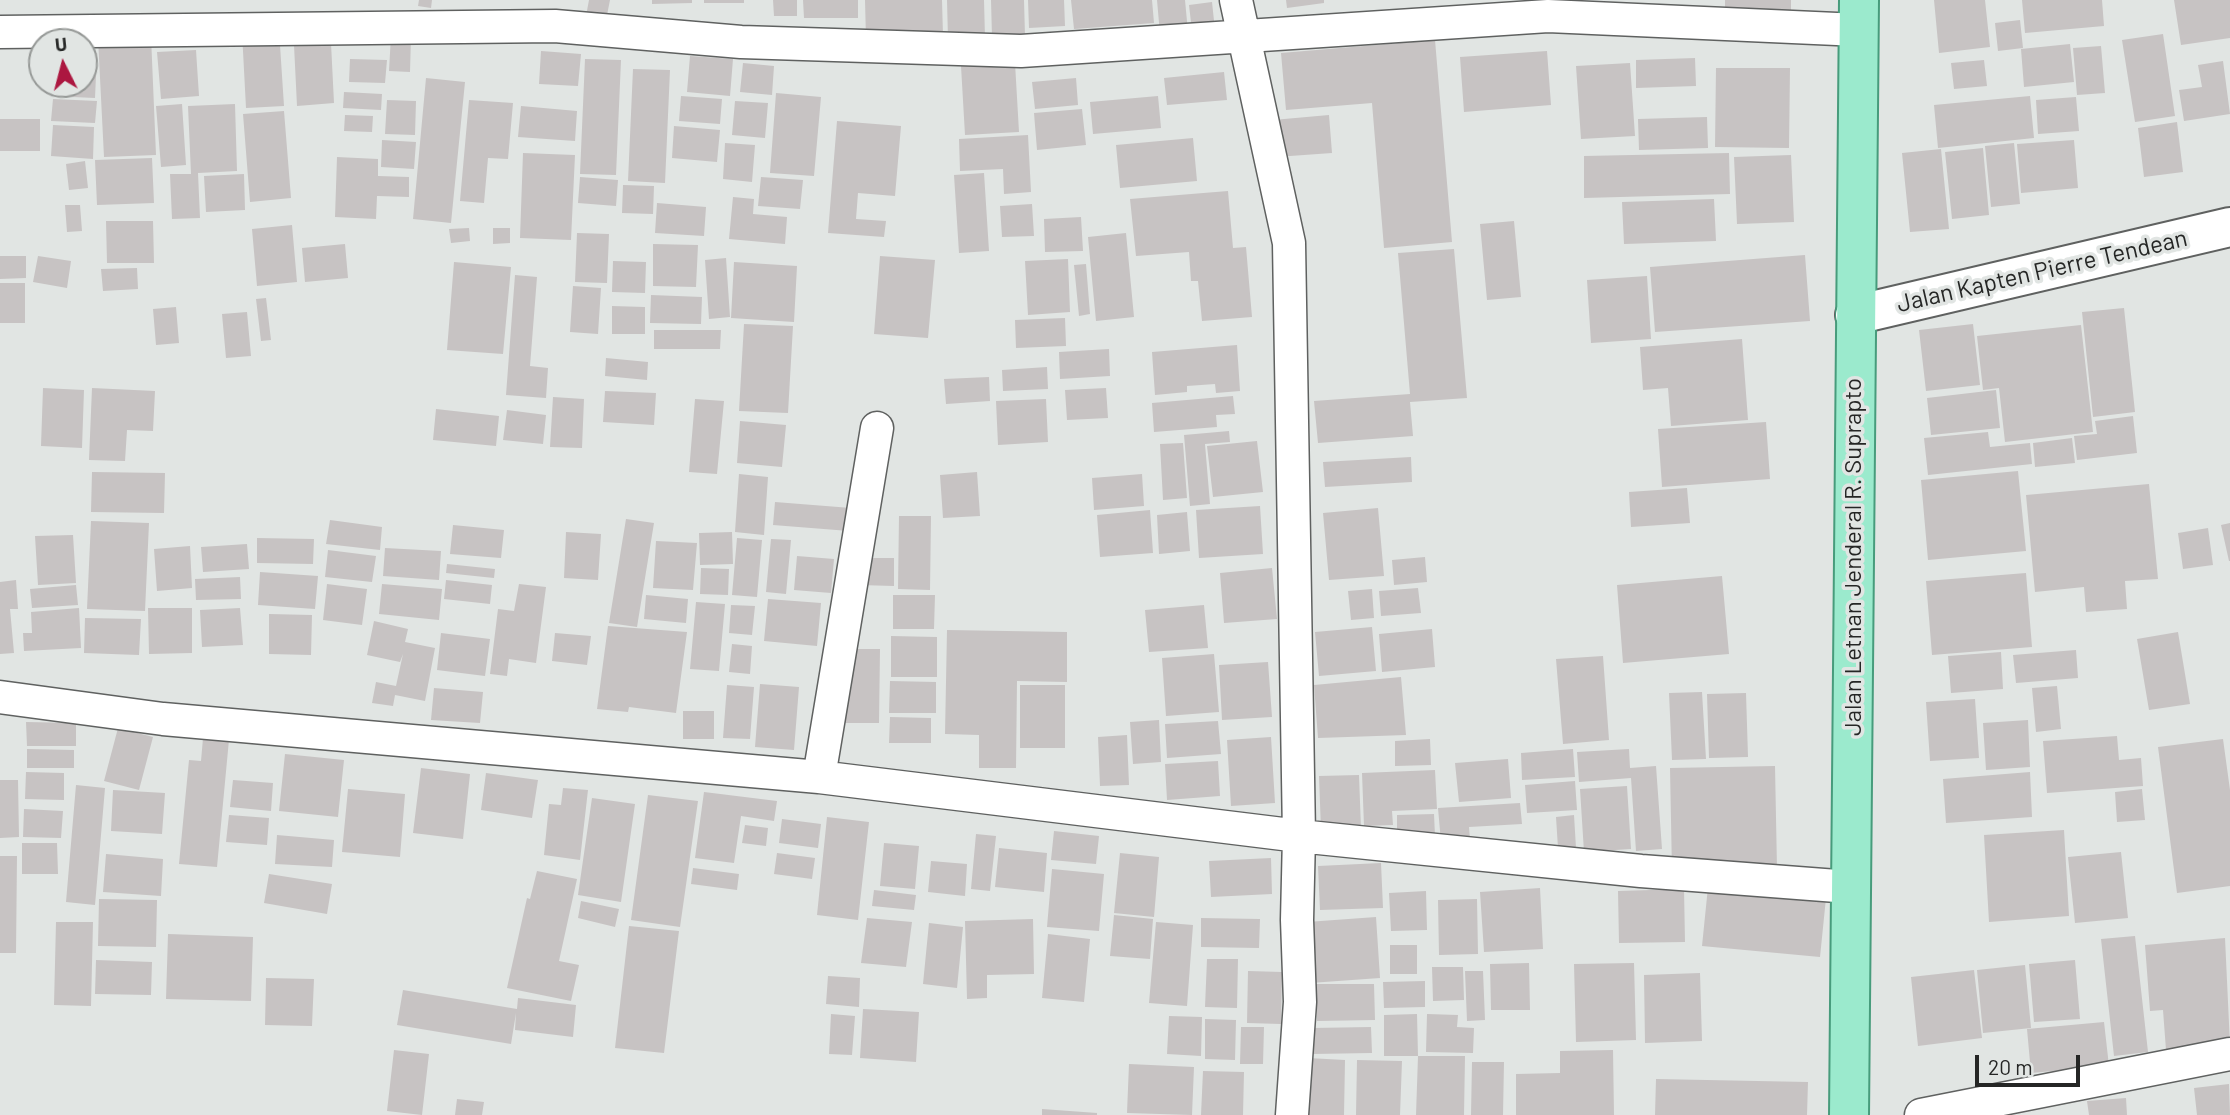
<!DOCTYPE html>
<style>
body{margin:0}
#map{position:relative;width:2230px;height:1115px;overflow:hidden;background:#e1e5e3;font-family:Barlow,sans-serif}
canvas{display:block}
.north{position:absolute;left:28px;top:28px;width:70px;height:70px;box-sizing:border-box;background:#e1e5e3;border:2px solid #969997;border-radius:50%;rotate:354deg;font-size:19px;font-weight:700;line-height:28px;text-align:center;color:#252625}
.north::after{content:'';display:block;margin:auto;width:24px;height:32px;background:#ac1740;clip-path:polygon(50% 0,100% 100%,50% 72%,0 100%)}
.scale{position:absolute;left:1975px;top:1055px;width:105px;height:32px;box-sizing:border-box;border:4px solid #252625;border-top:0;padding-left:9px;font-size:21px;line-height:24px;white-space:nowrap;color:#252625;-webkit-text-stroke:5px #e1e5e3;paint-order:stroke}
</style>
<div id="map">
<canvas width="2230" height="1115"></canvas>
<div class="north">U</div>
<div class="scale">20 m</div>
</div>
<script>
const ctx = document.querySelector('canvas').getContext('2d');
ctx.lineJoin = 'round';
function paint(path, color) {
  ctx.fillStyle = color;
  ctx.fill(path, 'evenodd');
}
function strokePath(path, color, width, dash) {
  ctx.strokeStyle = color;
  ctx.lineWidth = width;
  ctx.lineCap = dash ? 'butt' : 'round';
  ctx.setLineDash(dash || []);
  ctx.stroke(path);
}
function drawText(font, color, halo, rows, align = 'center') {
  ctx.font = font + ' Barlow,sans-serif';
  ctx.lineWidth = 7;
  ctx.setLineDash([]);
  ctx.textBaseline = 'middle';
  ctx.strokeStyle = halo;
  ctx.fillStyle = color;
  for (const [text, x, y, turn = 0] of rows) {
    ctx.save();
    ctx.translate(x, y);
    ctx.rotate((+turn || 0) * Math.PI / 180);
    ctx.textAlign = isNaN(turn) ? turn : align;
    if (halo) ctx.strokeText(text, 0, 0);
    ctx.fillText(text, 0, 0);
    ctx.restore();
  }
}
const building = new Path2D(`
 M419,0H432L431,8L418,6Z
 M589,0H610L606,20L586,16Z
 M652,0H692V3L652,4Z
 M704,0H744V3H704Z
 M773,0H797V16H774Z
 M803,0H858V18H804Z
 M865,0H942L943,36L866,39Z
 M947,0H984L985,38L948,39Z
 M991,0H1024L1025,36L992,37Z
 M1028,0H1064L1065,26L1029,28Z
 M1071,0H1152L1154,23L1074,29Z
 M1157,0H1185L1188,32L1160,34Z
 M1286,0H1324V3L1287,8Z
 M1725,0H1791V22L1725,20Z
 M1934,0H1985L1990,47L1939,53Z
 M2022,0H2102L2104,26L2025,33Z
 M2174,0H2230V38L2181,45Z
 M1212,2L1215,30L1192,31L1189,5Z
 M2020,20L2023,48L1998,51L1995,23Z
 M279,30L284,106L246,108L242,32Z
 M2163,34L2175,116L2135,122L2122,40Z
 M391,35L411,36L410,72L389,71Z
 M151,36L156,155L104,157L98,38Z
 M1435,40L1452,242L1384,248L1372,103L1286,110L1281,53Z
 M331,43L334,103L297,106L294,45Z
 M2070,44L2074,82L2024,87L2021,49Z
 M2101,46L2105,93L2077,95L2073,48Z
 M196,50L199,96L161,99L157,52Z
 M541,51L581,54L578,86L539,84Z
 M1547,51L1551,105L1464,112L1460,57Z
 M84,53H97L95,98L51,96L52,84H84Z
 M690,56L733,59L730,96L687,92Z
 M1695,58L1696,86L1636,88V60Z
 M350,59L387,60L385,83L349,82Z
 M585,59L621,60L616,175L580,174Z
 M1984,60L1987,86L1954,89L1951,63Z
 M2223,61L2230,114L2184,121L2179,90L2202,87L2198,65Z
 M743,63L774,66L772,95L740,92Z
 M1015,63L1019,132L965,135L961,66Z
 M1630,63L1635,136L1581,139L1576,66Z
 M1716,68H1790L1789,148L1715,147Z
 M633,69L670,70L665,183L628,181Z
 M1224,72L1227,100L1167,105L1164,78Z
 M426,78L465,82L451,223L413,219Z
 M1076,78L1078,105L1035,109L1032,82Z
 M344,92L382,94L381,110L343,108Z
 M776,93L821,97L814,176L770,173Z
 M681,96L722,99L720,124L679,121Z
 M1158,96L1161,128L1093,134L1090,102Z
 M2030,96L2034,138L1938,148L1934,105Z
 M2076,97L2079,131L2038,134L2036,100Z
 M53,99L97,101L95,123L51,121Z
 M387,100L416,101L415,135L385,134Z
 M469,100L513,103L508,159L488,158L484,203L460,201Z
 M735,101L768,103L765,138L732,135Z
 M182,104L186,165L161,167L156,106Z
 M235,104L237,171L198,173L200,218L172,219L170,174H191L188,106Z
 M521,106L577,111L575,141L518,137Z
 M1082,109L1086,145L1037,150L1034,113Z
 M284,111L291,198L250,202L243,114Z
 M345,115L373,116L372,132L344,131Z
 M1329,115L1332,153L1276,157L1273,120Z
 M1707,117L1708,148L1639,150L1638,119Z
 M0,119H40V151H0Z
 M837,121L901,126L895,196L858,193L856,219L886,221L884,237L828,233Z
 M2177,122L2183,172L2144,177L2138,128Z
 M53,125L94,127L93,159L51,156Z
 M674,126L720,130L717,162L672,158Z
 M1028,135L1031,192L1004,194L1003,169L960,171L959,139Z
 M1193,138L1197,181L1120,188L1116,145Z
 M382,140L416,142L414,169L381,167Z
 M2074,140L2078,188L2021,193L2017,144Z
 M725,143L755,145L752,182L723,179Z
 M2014,143L2020,204L1991,207L1985,146Z
 M1983,148L1989,215L1952,219L1945,152Z
 M1941,149L1949,229L1910,232L1902,153Z
 M523,153L575,155L571,240L520,238Z
 M1729,153L1730,194L1584,198V156Z
 M1791,155L1794,222L1737,224L1734,157Z
 M337,157L378,159V176L409,177V197L377,196L376,219L335,217Z
 M152,158L154,203L97,205L95,160Z
 M85,161L88,188L69,190L66,164Z
 M984,173L989,251L959,253L954,175Z
 M244,174L245,210L206,212L204,176Z
 M580,177L618,180L616,206L578,203Z
 M761,177L803,180L800,209L758,206Z
 M623,185L654,186L653,214L622,213Z
 M1228,191L1233,248L1246,247L1252,317L1202,321L1198,281H1191L1189,252L1136,256L1130,199Z
 M733,197L754,199L753,214L787,217L785,244L729,239Z
 M1714,199L1716,241L1624,244L1622,202Z
 M657,203L706,207L704,236L655,233Z
 M1032,204L1034,236L1002,237L1000,206Z
 M65,205H80L82,231L67,232Z
 M1081,217L1083,251L1045,252L1044,219Z
 M106,221H153L154,263H107Z
 M1514,221L1521,297L1487,300L1480,224Z
 M292,225L297,282L257,286L252,229Z
 M469,228L470,241L451,243L449,229Z
 M493,228H510V243L493,244Z
 M577,233L609,234L607,283L575,282Z
 M1126,233L1134,317L1096,321L1088,237Z
 M345,244L348,278L305,282L302,248Z
 M653,244L698,245L696,287L653,286Z
 M1454,249L1467,398L1410,402L1413,436L1318,443L1314,401L1410,394L1398,253Z
 M1805,255L1810,321L1655,332L1650,267Z
 M0,256H26V278L0,279Z
 M38,256L71,261L67,288L33,282Z
 M880,256L935,260L928,338L874,334Z
 M726,258L730,317L709,319L705,260Z
 M1068,259L1070,312L1028,315L1025,261Z
 M613,261L646,262L645,293L612,292Z
 M454,262L511,267L503,354L447,350Z
 M734,262L797,266L794,322L731,318Z
 M1086,264L1090,314L1079,316L1074,265Z
 M137,268L138,289L103,291L101,269Z
 M515,275L537,277L530,366L548,368L546,398L506,395Z
 M1647,276L1651,339L1591,343L1587,280Z
 M0,283H25V323H0Z
 M573,286L601,288L598,334L570,332Z
 M651,295L702,297L701,324L650,323Z
 M266,298L271,340L261,341L256,299Z
 M612,306L645,307V334H612Z
 M176,307L179,343L156,345L153,309Z
 M2124,308L2135,412L2093,417L2082,312Z
 M247,312L251,356L226,358L222,314Z
 M1065,318L1066,346L1016,348L1015,320Z
 M744,324L793,326L788,413L739,411Z
 M1973,324L1980,385L1926,391L1919,330Z
 M2081,325L2093,432L2005,442L1999,388L1983,390L1977,336Z
 M654,330H721L720,349H654Z
 M1742,339L1748,420L1671,426L1668,388L1643,390L1640,347Z
 M1237,345L1240,391L1216,393L1215,384L1187,386V392L1155,395L1152,352Z
 M1109,349L1110,376L1060,379L1059,352Z
 M606,358L648,362L647,380L605,376Z
 M1047,367L1048,389L1003,391L1002,370Z
 M989,377L990,401L946,404L944,379Z
 M43,388L84,390L82,448L41,446Z
 M92,388L155,391L153,431L127,430L125,461L89,460Z
 M1106,388L1108,418L1067,420L1065,390Z
 M1996,390L2000,428L1931,435L1927,398Z
 M605,391L656,393L654,425L603,422Z
 M1233,396L1235,414L1216,415L1217,427L1154,432L1152,403Z
 M553,397L584,399L582,448L550,447Z
 M695,399L724,401L717,474L689,472Z
 M1046,399L1048,442L998,445L996,401Z
 M436,409L499,416L496,446L433,440Z
 M507,410L546,415L543,444L503,440Z
 M2133,416L2137,453L2077,460L2074,436L2097,434L2095,421Z
 M740,421L786,425L782,467L737,463Z
 M1766,422L1770,479L1662,487L1658,429Z
 M1229,431L1230,442L1205,444L1210,504L1190,506L1184,435Z
 M1988,432L1990,447L2030,443L2032,464L1928,475L1924,438Z
 M2072,438L2075,463L2035,467L2033,443Z
 M1257,441L1263,492L1213,497L1207,446Z
 M1183,443L1187,498L1163,500L1160,444Z
 M1411,457L1412,482L1325,487L1323,462Z
 M2018,471L2026,551L1928,560L1921,480Z
 M92,472L165,473L164,513L91,512Z
 M977,472L980,516L943,518L940,475Z
 M739,474L768,477L764,535L735,532Z
 M1142,474L1144,506L1094,510L1092,478Z
 M2149,484L2158,579L2125,581L2127,609L2086,612L2084,587L2035,592L2026,495Z
 M1687,488L1690,523L1631,527L1629,492Z
 M775,502L851,508L849,531L773,525Z
 M1260,506L1263,554L1199,558L1196,510Z
 M1378,508L1384,576L1329,580L1323,513Z
 M1150,510L1153,553L1100,557L1097,515Z
 M1187,512L1190,551L1159,554L1157,515Z
 M899,516H931L930,590L898,589Z
 M626,519L654,523L637,627L609,623Z
 M330,520L382,527L380,550L326,544Z
 M91,521L149,523L145,611L87,609Z
 M2230,523V561H2229L2221,525Z
 M453,525L504,530L501,558L450,554Z
 M2208,528L2213,565L2183,569L2178,533Z
 M566,532L601,534L598,580L564,578Z
 M732,532L733,564L700,565L699,533Z
 M73,535L76,583L38,585L35,536Z
 M257,538L314,539L313,564L257,563Z
 M737,538L762,540L757,597L732,595Z
 M771,539L791,540L786,594L766,592Z
 M656,541L697,543L693,590L653,588Z
 M247,544L249,569L203,572L201,547Z
 M190,546L192,588L157,591L154,549Z
 M385,548L441,551L439,580L383,576Z
 M328,550L376,556L372,582L325,577Z
 M797,556L834,559L831,593L794,590Z
 M1425,557L1427,582L1394,585L1392,560Z
 M860,558H894V586L859,585Z
 M447,564L495,569L494,578L446,573Z
 M701,568L729,569L728,595L700,594Z
 M1272,568L1277,619L1224,623L1220,573Z
 M260,572L318,576L315,609L258,605Z
 M2026,573L2032,647L1932,655L1926,581Z
 M1722,576L1729,654L1623,663L1617,585Z
 M240,577L241,599L196,600L195,579Z
 M16,580L18,609H10L14,653L0,654V582Z
 M446,580L492,585L490,604L444,599Z
 M327,584L367,589L362,625L323,620Z
 M382,584L442,589L439,620L379,614Z
 M519,584L546,587L536,663L509,659L507,676L490,674L498,609L514,611Z
 M76,585L78,605L32,608L30,589Z
 M1418,588L1421,613L1381,616L1379,591Z
 M1372,589L1374,618L1351,620L1348,591Z
 M646,595L688,599L686,623L644,619Z
 M893,595H935L934,629H893Z
 M768,599L821,603L817,646L764,641Z
 M696,602L725,604L719,671L690,669Z
 M731,605L755,606L752,635L729,633Z
 M1204,605L1208,648L1149,652L1145,610Z
 M79,608L81,648L24,651L23,633H32L31,612Z
 M148,608H192V653L149,654Z
 M240,608L243,645L202,647L200,610Z
 M269,614L312,615L311,655L269,654Z
 M85,618L141,619L139,655L84,653Z
 M374,621L408,629L405,642L435,648L425,701L395,695L393,706L372,703L376,682L396,686L403,654L400,662L367,655Z
 M608,626L687,632L676,713L629,707L628,712L597,709Z
 M1372,627L1376,671L1319,676L1315,632Z
 M1432,629L1435,667L1382,672L1379,634Z
 M947,630L1067,632V682L1017,681L1016,768H979V735L945,734Z
 M2178,632L2190,704L2149,710L2137,639Z
 M441,633L490,639L485,676L437,670Z
 M555,633L591,636L587,665L552,661Z
 M891,636L937,637V677H891Z
 M732,644L752,646L750,674L729,672Z
 M844,649H880L879,723H842Z
 M2076,650L2078,678L2016,683L2013,655Z
 M2001,652L2003,689L1951,693L1948,656Z
 M1214,654L1219,712L1166,716L1162,658Z
 M1603,656L1609,740L1563,744L1556,659Z
 M1268,662L1272,717L1222,720L1219,665Z
 M1401,677L1406,735L1318,738L1314,685Z
 M890,681L936,682V713H889Z
 M760,684L799,687L794,750L755,747Z
 M727,685L754,687L750,739L723,738Z
 M1020,685H1065V748H1020Z
 M2057,686L2061,729L2036,732L2032,688Z
 M434,688L483,692L480,723L431,720Z
 M1702,692L1706,759L1672,760L1669,693Z
 M1746,693L1748,757L1709,758L1707,694Z
 M1975,699L1979,758L1930,761L1926,702Z
 M683,711H714V739H683Z
 M890,717L931,718V743H889Z
 M1159,720L1161,762L1133,764L1130,722Z
 M2028,720L2030,767L1986,770L1983,723Z
 M1218,721L1221,754L1167,758L1165,724Z
 M26,722L76,723V746H27Z
 M204,727L230,729L217,867L179,864L189,760L201,761Z
 M118,728L153,737L139,790L104,781Z
 M1127,735L1129,785L1100,786L1098,737Z
 M2117,736L2119,760L2141,758L2143,786L2047,793L2043,741Z
 M1271,737L1275,803L1231,806L1227,740Z
 M1430,739L1431,765L1395,766V741Z
 M2223,739L2230,790V886L2177,893L2158,747Z
 M27,749L74,750V768H27Z
 M1573,749L1575,777L1522,780L1521,753Z
 M1629,749L1630,768L1656,766L1662,849L1636,851L1631,778L1579,782L1577,752Z
 M285,754L344,760L338,817L279,811Z
 M1508,759L1511,798L1459,802L1455,763Z
 M1218,761L1220,796L1167,800L1165,764Z
 M1775,766L1777,869L1672,872L1670,768Z
 M421,768L470,774L463,839L413,833Z
 M1435,770L1437,809L1392,811L1393,825L1364,826L1362,773Z
 M26,772L64,773V800L25,799Z
 M2030,772L2032,817L1946,823L1943,779Z
 M486,773L538,780L532,818L481,810Z
 M1359,775L1361,829L1321,830L1319,776Z
 M0,780H18L19,837L0,838Z
 M233,780L273,783L271,811L230,807Z
 M1575,781L1577,810L1527,813L1525,785Z
 M76,785L105,788L95,905L66,902Z
 M1627,786L1631,849L1584,852L1580,789Z
 M563,788L588,790L580,860L544,855L549,804L561,805Z
 M348,789L405,794L400,857L342,852Z
 M2142,789L2145,820L2117,822L2115,792Z
 M113,790L165,793L162,834L111,831Z
 M704,792L777,801L774,821L741,816L734,863L695,858Z
 M648,795L698,801L680,927L631,920Z
 M592,798L635,804L621,902L578,895Z
 M1520,803L1522,824L1469,827L1470,840L1441,842L1438,808Z
 M24,809L63,811L61,838L23,837Z
 M1434,814L1435,836L1397,837V815Z
 M229,815L269,818L267,845L226,842Z
 M1574,815L1576,848H1558L1556,817Z
 M827,817L869,822L858,920L817,915Z
 M782,819L821,824L818,848L779,843Z
 M745,825L768,828L766,846L742,843Z
 M2064,830L2069,916L1989,922L1984,835Z
 M1054,831L1099,836L1096,864L1051,860Z
 M976,834L996,836L990,891L971,889Z
 M277,835L334,840L332,867L275,864Z
 M22,843H57L58,874H22Z
 M884,843L919,846L915,889L880,886Z
 M999,848L1047,853L1044,892L995,887Z
 M2121,852L2128,918L2075,923L2068,857Z
 M777,853L815,858L812,879L774,874Z
 M1120,853L1159,857L1154,917L1114,913Z
 M106,854L163,859L161,896L103,892Z
 M0,856H17L16,953H0Z
 M1271,858L1272,894L1211,897L1209,861Z
 M931,861L967,864L965,896L928,892Z
 M1381,863L1383,908L1320,910L1318,866Z
 M693,868L739,874L737,890L691,884Z
 M1052,869L1104,874L1099,931L1047,927Z
 M537,871L577,879L559,961L579,965L571,1001L507,988L527,898L530,899Z
 M269,874L332,884L327,914L264,903Z
 M1708,887L1826,898L1820,957L1702,946Z
 M1540,888L1543,949L1484,952L1480,892Z
 M1684,889L1685,942L1619,943L1618,891Z
 M874,890L916,895L914,910L872,906Z
 M1426,891L1427,930L1391,931L1389,893Z
 M99,899L157,900L156,947L98,946Z
 M1477,899L1478,954L1439,955L1438,900Z
 M581,901L619,909L615,927L578,918Z
 M1114,915L1153,919L1150,959L1110,956Z
 M1376,917L1380,978L1310,983L1307,922Z
 M867,918L912,922L906,967L861,963Z
 M1201,918L1260,919L1259,948L1201,947Z
 M1033,919L1034,974L987,975V998L967,999L965,921Z
 M56,922H93L91,1006L54,1005Z
 M1156,922L1193,925L1187,1006L1149,1003Z
 M929,923L963,927L957,988L923,984Z
 M629,926L679,931L664,1053L615,1048Z
 M168,934L253,937L251,1001L166,999Z
 M1048,934L1090,939L1084,1002L1042,998Z
 M2135,936L2148,1052L2114,1056L2101,939Z
 M2225,938L2230,1045L2166,1050L2163,1010L2150,1011L2145,945Z
 M1390,945H1417V974H1390Z
 M1207,959H1238L1237,1008L1205,1007Z
 M96,960L152,962L151,995L95,994Z
 M2075,960L2080,1019L2034,1022L2029,964Z
 M1529,963L1530,1010H1491L1490,964Z
 M1634,963L1636,1040L1576,1042L1574,964Z
 M2025,965L2031,1028L1983,1033L1977,970Z
 M1432,967H1463L1464,1000L1433,1001Z
 M1974,970L1982,1038L1918,1046L1911,977Z
 M1248,971L1282,972L1281,1024L1247,1023Z
 M1465,971H1483L1485,1020L1467,1021Z
 M1700,973L1702,1041L1645,1043L1644,975Z
 M828,976L860,978L859,1007L826,1004Z
 M266,978L314,979L312,1026L265,1025Z
 M1425,981V1007L1384,1008L1383,982Z
 M1316,984H1374L1375,1020L1317,1021Z
 M403,990L517,1009L518,998L576,1005L573,1037L515,1030L516,1013L511,1044L397,1025Z
 M863,1009L919,1012L916,1062L860,1058Z
 M831,1014L855,1016L852,1055L829,1054Z
 M1417,1014L1418,1056H1384V1015Z
 M1427,1014L1458,1015L1457,1027L1474,1028L1473,1053L1426,1052Z
 M1169,1016L1202,1017L1201,1056L1167,1054Z
 M1205,1019L1236,1020L1235,1060L1205,1059Z
 M2104,1022L2109,1066L2031,1073L2027,1029Z
 M1241,1027H1264L1263,1064H1240Z
 M1371,1027L1372,1053L1312,1054V1028Z
 M394,1050L429,1054L422,1115L387,1111Z
 M1613,1050L1614,1115H1516V1074L1560,1073V1051Z
 M1418,1056H1465L1464,1115H1416Z
 M1308,1058L1345,1060L1344,1115H1306Z
 M1357,1060L1402,1061L1400,1115H1356Z
 M1472,1062H1504L1503,1115H1471Z
 M1129,1064L1194,1067L1192,1115L1127,1113Z
 M1203,1071L1244,1072L1243,1115H1201Z
 M1656,1079L1808,1082L1807,1115H1655Z
 M2229,1084L2230,1115H2197L2194,1088Z
 M2126,1098L2127,1115H2089L2087,1101Z
 M457,1099L484,1102L482,1115H455Z
 M1042,1109L1097,1113V1115H1042Z`);
const minor = new Path2D(`
 M1236,0L1289,243L1299,836L1297,920L1300,1002L1292,1115
 M0,32L555,26L741,42L1021,51L1548,16L1859,30
 M0,697L163,719L819,777L1299,836L1641,871L1850,887
 M819,777L877,428
 M1921,1115L2230,1054`);
const secondary = new Path2D(`
 M1855,315L2230,227`);
const primary = new Path2D(`
 M1849,1115L1859,0`);
const streetNames = [
 ["Jalan Kapten Pierre Tendean",2042,271,-13],
 ["Jalan Letnan Jenderal R. Suprapto",1853,557,-90]
];
paint(building, '#c7c3c3');
strokePath(minor, '#5f6160', 35);
strokePath(secondary, '#5f6160', 42);
strokePath(primary, '#479c7c', 42);
strokePath(minor, '#fff', 32);
strokePath(secondary, '#fff', 38);
strokePath(primary, '#9beacd', 38);
drawText('24px', '#252625', '#e1e5e3', streetNames);
</script>
